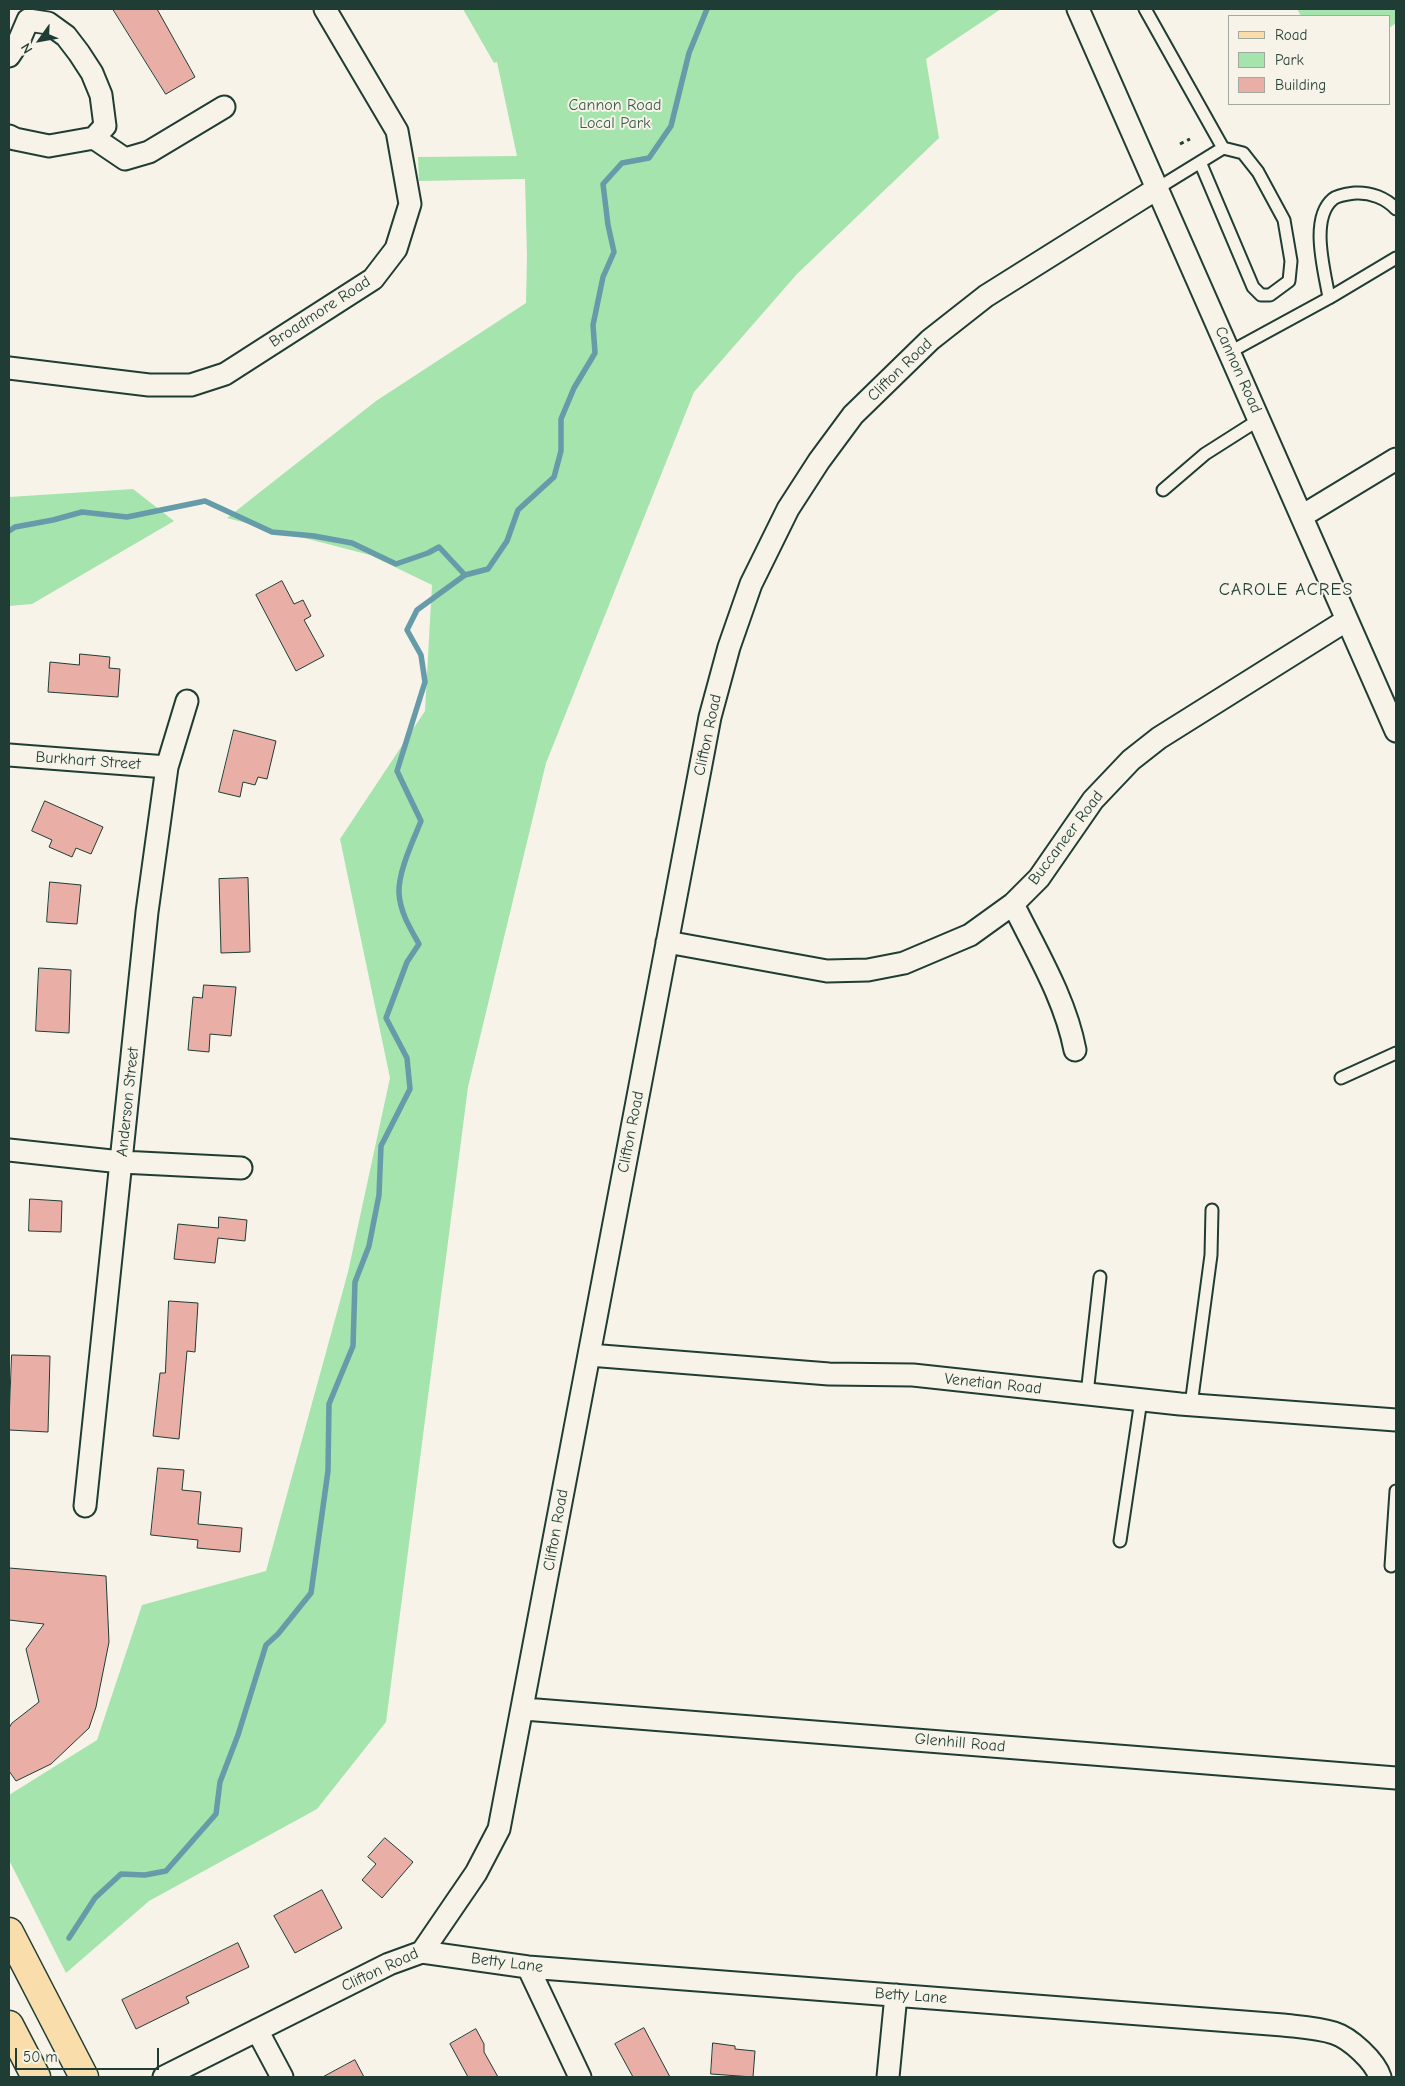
<!DOCTYPE html>
<style>
body{margin:0}
#map{position:relative;width:1405px;height:2086px;overflow:hidden;background:#f7f3e8;font-family:"Comic Neue",sans-serif}
canvas{display:block}
.frame{position:absolute;inset:0;border:10px solid #1f3d34;pointer-events:none}
.legend{position:absolute;left:1228px;top:15px;width:162px;height:90px;box-sizing:border-box;background:#f7f3e8;border:1px solid #a1aaa0;margin:0;padding:6px 9px;list-style:none;font-size:15px;color:#1f3d34}
.legend li{display:flex;align-items:center;gap:10px;height:25px}
.legend b{width:25px;border:1px solid #a1aaa0}
.north{position:absolute;left:15px;top:15px;width:50px;height:50px;-webkit-text-stroke:4px #f7f3e8;paint-order:stroke;rotate:238deg;font-size:14px;font-weight:700;line-height:20px;text-align:center;color:#1f3d34}
.north::after{content:'';display:block;margin:auto;width:18px;height:22px;background:#1f3d34;clip-path:polygon(50% 0,100% 100%,50% 72%,0 100%)}
.scale{position:absolute;left:15px;top:2048px;width:144px;height:22px;box-sizing:border-box;border:2px solid #1f3d34;border-top:0;padding-left:6px;font-size:15px;line-height:18px;white-space:nowrap;color:#1f3d34;-webkit-text-stroke:4px #f7f3e8;paint-order:stroke}
</style>
<div id="map">
<canvas width="1405" height="2086"></canvas>
<div class="frame"></div>
<ul class="legend">
<li><b style="height:6px;background:#f9ddab"></b>Road</li>
<li><b style="height:14px;background:#a5e4ac"></b>Park</li>
<li><b style="height:14px;background:#e9afa6"></b>Building</li>
</ul>
<div class="north">N</div>
<div class="scale">50 m</div>
</div>
<script>
const ctx = document.querySelector('canvas').getContext('2d');
ctx.lineJoin = 'round';
function paint(path, color) {
  ctx.fillStyle = color;
  ctx.fill(path, 'evenodd');
}
function strokePath(path, color, width, dash) {
  ctx.strokeStyle = color;
  ctx.lineWidth = width;
  ctx.lineCap = dash ? 'butt' : 'round';
  ctx.setLineDash(dash || []);
  ctx.stroke(path);
}
function drawText(font, color, halo, rows, align = 'center') {
  ctx.font = font + ' "Comic Neue",sans-serif';
  ctx.lineWidth = 4;
  ctx.setLineDash([]);
  ctx.textBaseline = 'middle';
  ctx.strokeStyle = halo;
  ctx.fillStyle = color;
  for (const [text, x, y, turn = 0] of rows) {
    ctx.save();
    ctx.translate(x, y);
    ctx.rotate((+turn || 0) * Math.PI / 180);
    ctx.textAlign = isNaN(turn) ? turn : align;
    if (halo) ctx.strokeText(text, 0, 0);
    ctx.fillText(text, 0, 0);
    ctx.restore();
  }
}
const green = new Path2D(`
 M463,9H1001L926,59L939,138L797,274L694,392L546,763L468,1087L386,1722L317,1809L149,1901L66,1973L9,1860V1795L97,1740L142,1605L266,1571L348,1272L390,1078L340,839L425,711L432,585L370,555L227,518L376,401L526,303L527,256L525,179L419,181L418,157L517,156L497,62L494,63Z
 M1297,9H1396V23L1389,28V16H1301Z
 M133,489L174,521L32,604L9,606V497Z`);
const stream = new Path2D(`
 M9,531L15,527L53,520L82,512L127,517L205,501L272,532L314,536L352,543L396,564L428,553L439,547L465,575
 M69,1938L95,1898L121,1874L145,1875L166,1871L216,1814L220,1782L238,1735L266,1645L278,1634L311,1593L328,1471L329,1404L353,1346L355,1282L369,1246L379,1195L381,1146L410,1089L407,1058L386,1018L407,962L419,944C410,928 400,912 399,893C398,872 413,841 421,821L397,771L425,682L421,655L407,630L417,610L465,575L488,569L507,541L518,510L554,477L561,451V419L574,388L595,353L593,325L603,277L614,252L608,225L603,184L622,163L649,158L671,126L689,53L707,9`);
const building = new Path2D(`
 M113,9H157L195,77L166,94Z
 M282,581L294,604L303,600L311,616L304,620L324,656L296,671L256,595Z
 M80,654L110,657L109,668L120,669L118,697L48,692L50,662L79,665Z
 M234,730L276,741L267,779L258,777L255,785L243,782L240,797L219,792Z
 M45,801L103,827L91,854L76,848L72,857L49,847L52,840L32,831Z
 M248,878L250,952L221,953L219,879Z
 M50,882L81,885L77,924L47,922Z
 M39,968L71,970L69,1033L36,1031Z
 M204,985L236,987L231,1036L210,1034L209,1052L188,1050L193,997L202,998Z
 M30,1199L62,1201L61,1232L29,1231Z
 M219,1217L247,1220L245,1241L218,1238L215,1263L174,1259L178,1224L218,1228Z
 M169,1301L198,1303L195,1352L187,1351L179,1439L153,1436L160,1373H165Z
 M12,1355L50,1356L48,1432L9,1430Z
 M158,1468L184,1470L182,1490L201,1492L198,1524L242,1528L240,1552L197,1548L198,1540L151,1535Z
 M9,1568L106,1576L109,1642L96,1707L89,1728L51,1764L16,1781L9,1771V1728L12,1723L39,1702L26,1649L44,1624L9,1620Z
 M385,1838L413,1862L382,1898L362,1880L376,1864L368,1857Z
 M322,1890L342,1928L295,1953L274,1916Z
 M238,1943L249,1967L186,1997L189,2003L136,2029L122,2000Z
 M644,2028L670,2077H633L615,2044Z
 M476,2029L484,2044V2052L498,2077H468L450,2044Z
 M713,2043L735,2046V2049L755,2051L753,2077L711,2074Z
 M355,2060L364,2077H323Z`);
const path = new Path2D(`
 M1180,144L1190,139`);
const lane = new Path2D(`
 M1145,9L1223,148L1158,188
 M1200,162L1253,287L1261,295H1270L1289,281L1291,261L1284,220L1258,172L1243,153L1223,148
 M1329,298C1325,272 1309,219 1333,199C1338,195 1348,194 1355,193C1370,192 1386,198 1396,209
 M1230,352L1329,298L1396,258
 M1163,490L1205,454L1260,419
 M1341,1078L1396,1053
 M1087,1394L1100,1277
 M1191,1405L1211,1255L1212,1210
 M1120,1541L1141,1400
 M1391,1566L1396,1491`);
const street = new Path2D(`
 M1078,9L1396,731
 M9,56L19,41L28,20L48,23L66,36L79,53L92,73L101,95L105,126L94,138L49,146L15,139L9,136
 M94,138L125,159L149,152L224,107
 M9,368L149,385H191L225,374L373,279L396,249L410,204L397,131L325,9
 M1302,516L1396,459
 M9,755L167,767
 M1013,904C1036,951 1065,998 1075,1050
 M667,942L827,971L868,970L904,963L970,935L1013,904L1039,878L1093,800L1131,760L1159,738L1347,620
 M9,1150L121,1162L241,1168
 M589,1355L829,1374L913,1375L1180,1404L1396,1420
 M85,1506L147,912L167,767L187,701
 M524,1709L1396,1778
 M422,1952L528,1967L1283,2025C1300,2027 1318,2028 1334,2033C1350,2038 1375,2061 1380,2077
 M528,1967L580,2077
 M257,2030L282,2077
 M164,2077L389,1964L422,1952L476,1873L499,1829L710,717L729,647L751,584L788,509L819,461L853,415L930,340L986,296L1158,188
 M888,2077L896,1995`);
const primary = new Path2D(`
 M9,1932L84,2077
 M9,2025L36,2077`);
const parkNames = [
 ["Cannon Road",615,105],
 ["Local Park",615,123]
];
const streetNames = [
 ["Broadmore Road",320,312,-33],
 ["Clifton Road",900,370,-44],
 ["Cannon Road",1238,370,66],
 ["Clifton Road",708,735,-78],
 ["Burkhart Street",88,761,4],
 ["Buccaneer Road",1066,838,-53],
 ["Anderson Street",128,1102,-84],
 ["Clifton Road",631,1132,-79],
 ["Venetian Road",993,1384,6],
 ["Clifton Road",556,1530,-80],
 ["Glenhill Road",960,1743,5],
 ["Betty Lane",507,1963,7],
 ["Clifton Road",380,1970,-25],
 ["Betty Lane",911,1996,4]
];
const neighbourhoodNames = [
 ["CAROLE ACRES",1286,590]
];
paint(green, '#a5e4ac');
strokePath(stream, '#669ba9', 5.5);
paint(building, '#e9afa6');
strokePath(building, '#1f3d34', 1);
strokePath(lane, '#1f3d34', 15);
strokePath(street, '#1f3d34', 25);
strokePath(primary, '#1f3d34', 31);
strokePath(path, '#1f3d34', 3, [4, 4]);
strokePath(lane, '#f7f3e8', 11);
strokePath(street, '#f7f3e8', 21);
strokePath(primary, '#f9ddab', 28);
drawText('16px', '#3a5e4c', '#f7f3e8', parkNames);
drawText('16px', '#1f3d34', '#f7f3e8', streetNames);
ctx.letterSpacing = '1px';
drawText('18px', '#1f3d34', '#f7f3e8', neighbourhoodNames);
ctx.letterSpacing = '0px';
</script>
